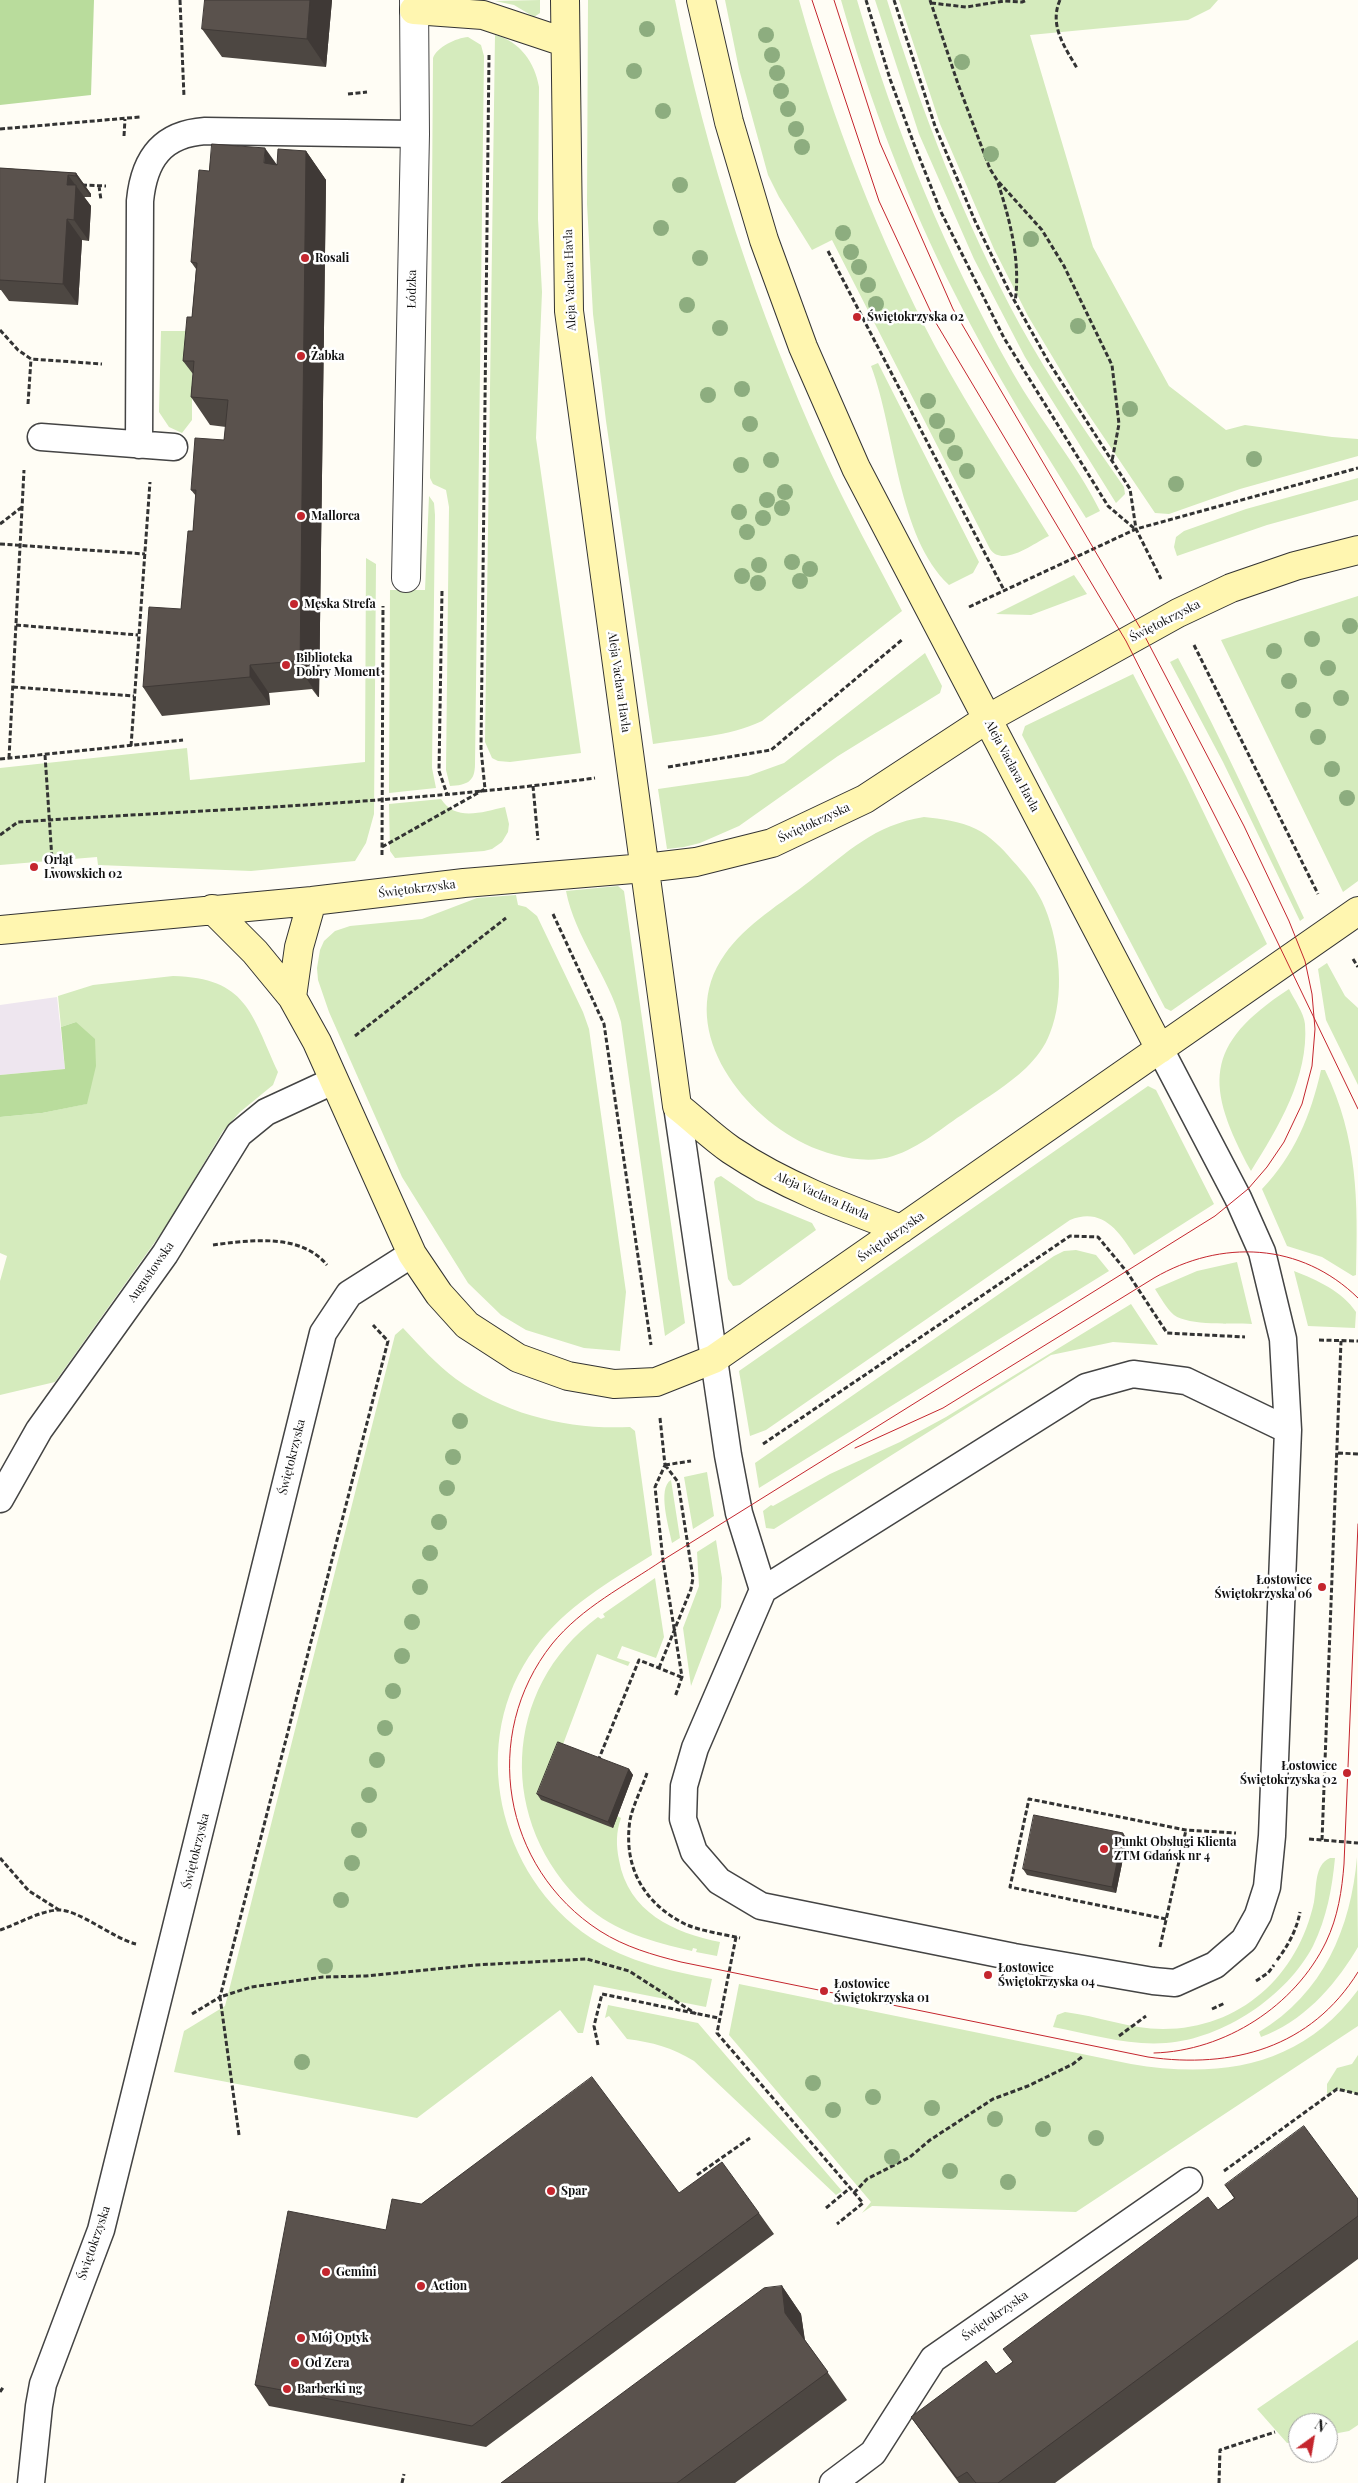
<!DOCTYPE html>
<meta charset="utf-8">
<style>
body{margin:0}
#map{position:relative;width:1358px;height:2483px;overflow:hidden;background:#fffdf5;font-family:"Playfair Display",serif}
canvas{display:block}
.north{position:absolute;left:1288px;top:2413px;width:50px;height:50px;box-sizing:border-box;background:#fff;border:1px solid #a0a0a0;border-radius:50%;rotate:32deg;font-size:14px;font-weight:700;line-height:20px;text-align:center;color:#111}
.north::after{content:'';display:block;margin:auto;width:18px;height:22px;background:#c4262e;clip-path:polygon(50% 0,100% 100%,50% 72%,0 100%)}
</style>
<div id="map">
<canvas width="1358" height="2483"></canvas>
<div class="north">N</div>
</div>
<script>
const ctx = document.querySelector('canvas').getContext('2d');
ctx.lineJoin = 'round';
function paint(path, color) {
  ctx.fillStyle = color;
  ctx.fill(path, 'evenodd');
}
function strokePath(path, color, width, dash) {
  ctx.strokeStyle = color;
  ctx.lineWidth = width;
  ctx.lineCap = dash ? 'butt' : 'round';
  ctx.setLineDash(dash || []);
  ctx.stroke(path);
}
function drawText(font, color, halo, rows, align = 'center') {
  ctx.font = font + ' "Playfair Display",serif';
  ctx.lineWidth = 5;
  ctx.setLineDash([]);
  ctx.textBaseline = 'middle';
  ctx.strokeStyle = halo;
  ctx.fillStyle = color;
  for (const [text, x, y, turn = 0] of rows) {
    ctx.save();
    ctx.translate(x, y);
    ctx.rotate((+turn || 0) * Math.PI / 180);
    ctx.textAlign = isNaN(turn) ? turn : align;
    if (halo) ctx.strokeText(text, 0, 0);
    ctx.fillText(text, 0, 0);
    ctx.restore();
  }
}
const industrial = new Path2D(`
 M57,997L65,1069L0,1075V1005Z`);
const green = new Path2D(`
 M540,0V13L534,17L514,5L495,1Z
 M588,0H675C706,157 757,310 823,456C847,509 875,559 902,611L762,721C729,737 689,738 653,744L606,421L593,314L587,204Z
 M725,0H799C833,121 878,237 936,348C971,412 1011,474 1049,536C1034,543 1003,568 990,549L832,240L812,250L779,197L768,175L739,69Z
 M841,0H857C895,131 946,254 1013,373C1039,419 1077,464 1100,511L1086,518C1040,445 994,373 956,296C908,202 870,102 841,0Z
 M875,0H887C922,113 964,221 1020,325C1051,381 1087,434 1124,487L1125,494L1116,503L1025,357L974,259L919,134Z
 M899,0H1218L1210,9L1188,20L1030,35L1093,247L1169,386L1226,430L1245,425L1332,437L1358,439V456L1240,489L1169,514L1155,513L1076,396L1028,316L994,249L940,124Z
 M495,35C520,41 535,63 539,87L538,219L542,292L536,438L581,753L510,762L498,761L492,758L485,742Z
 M468,37L481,45L484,56L475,764C475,782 467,785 450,786L446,770L449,507L446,490L433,484L430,478L433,58C437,47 456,38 468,37Z
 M161,331H192V420L182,433L169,427L159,412Z
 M878,363L979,562L973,573L949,585C897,536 896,432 871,366Z
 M1358,478V500L1267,525L1177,556L1174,547L1176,537L1184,531L1246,509Z
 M429,496L434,503L435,515L432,768L436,788L389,793L390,590H425Z
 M366,558L376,564L374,814L366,843L355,861L251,871L98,865L97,857L0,865V768L187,748L190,780L365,762Z
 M1074,575L1087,594L1031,615L996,614Z
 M1358,596V881L1343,892L1221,640Z
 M925,653L942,686L940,693L838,756L739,826L700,843L684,847L667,849L658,789L748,776L784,763Z
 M1178,658C1224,743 1263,831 1304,918L1300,921L1223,762L1170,662Z
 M1133,674L1186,776L1267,944L1171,1011L1165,1008L1022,735L1025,726Z
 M441,799C456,822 482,812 505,807L509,824L508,832L502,842L492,849L484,851L395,858L390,851L389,804Z
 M924,817C941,819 960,821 976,829C990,836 1002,848 1012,860C1025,874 1038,890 1045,908C1060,945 1065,996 1050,1033C1045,1047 1036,1058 1026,1068C1008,1085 986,1098 966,1112C943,1127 919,1148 893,1156C866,1165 830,1156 805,1144C739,1112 674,1025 725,954C746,924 782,903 810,881C848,852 874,825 924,817Z
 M618,886L624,891L685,1323L665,1336L621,1022C609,976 575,938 566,891Z
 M516,895L518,905L526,907L537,916L583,1012L589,1029L626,1292L620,1351L584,1348L526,1330L501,1315L468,1283L402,1177L329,1012L318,980L317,968L320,950L324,941L335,931L350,926L422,919L477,898Z
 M1327,963L1345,996L1358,1008V1085L1326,1020L1318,969Z
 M173,976C247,978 251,1013 278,1072L273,1085L240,1112L223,1131L167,1225L55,1382L0,1395V1281L7,1256L0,1253V1117L42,1113L86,1104L76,1022L61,1027L58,996L93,985Z
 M1289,989C1294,999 1304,1013 1305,1024C1309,1077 1278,1128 1251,1171C1205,1086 1203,1045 1289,989Z
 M1321,1070H1325C1358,1139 1358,1200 1356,1275L1353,1276L1322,1257L1287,1246L1262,1189C1294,1156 1311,1115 1321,1070Z
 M1148,1086L1156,1090L1214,1204L1134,1255C1119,1231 1102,1207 1070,1220L766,1430L750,1436L739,1371Z
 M721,1176L756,1200L812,1223L816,1230L740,1285L733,1286L728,1279L714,1182L716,1178Z
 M1076,1250L1096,1255L1109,1271L759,1488L755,1463L1054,1256L1064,1251Z
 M1237,1262L1252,1324C1233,1323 1189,1326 1174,1315C1166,1308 1161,1298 1155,1289L1197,1271Z
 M1294,1271C1317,1280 1342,1291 1356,1312L1355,1328L1308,1326Z
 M1131,1304L1158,1345L1113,1342L1051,1355L774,1529L766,1528L763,1511L771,1505L773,1506L830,1474L900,1442L946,1417Z
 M403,1328C420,1346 436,1364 456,1379C506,1415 569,1430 630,1427L635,1431L652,1555C609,1582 566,1606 535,1648C466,1741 498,1876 591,1938C628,1962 670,1971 712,1979L706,2007L594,1985L583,2033H578L560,2010L417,2118L174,2072L184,2031L225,2006L395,1335Z
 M707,1472L714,1516L693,1529L684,1477Z
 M671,1480L680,1538L672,1543C669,1528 657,1488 671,1480Z
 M716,1540L722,1578L721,1607L691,1686L683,1628L699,1586L697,1552Z
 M655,1578L664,1637L656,1658L622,1646L617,1658L630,1662L628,1666L597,1654L562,1747L612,1828L617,1816L621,1818C616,1832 616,1845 619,1860C628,1912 674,1933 720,1942L717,1956L696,1952L697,1949L693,1948L692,1951C653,1942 615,1932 585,1905C497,1824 501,1689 598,1617L601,1619L605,1617L603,1614Z
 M1357,1857L1358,1947L1355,1952C1333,1988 1302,2022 1261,2037L1259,2032C1323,1994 1351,1928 1357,1857Z
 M1330,1858H1335C1332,1889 1327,1917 1313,1946C1287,1996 1223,2039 1166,2043C1129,2046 1090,2034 1053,2027L1057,2015L1065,2012C1098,2016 1130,2029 1163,2029C1240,2029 1298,1976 1314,1902C1317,1887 1314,1865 1330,1858Z
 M739,1984L1131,2064C1220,2079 1301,2067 1358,1990V2026L1076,2212L872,2206L862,2213L871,2202L729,2035Z
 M608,2005L698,2023L842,2191L836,2195L694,2061C673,2048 652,2042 627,2039L609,2016L605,2018Z
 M1358,2055V2094L1337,2089L1327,2094V2084L1337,2068L1352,2064Z
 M1358,2340V2425L1349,2431L1328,2435V2423H1298V2441L1287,2443L1257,2409Z`);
const forest = new Path2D(`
 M0,0H94L91,95L0,105Z
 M76,1022L95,1039L96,1066L87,1104L42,1113L0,1117V1075L65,1069L61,1027Z`);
const path = new Path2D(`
 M180,0L184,97
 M866,0L890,79L914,144L941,212L1004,338L1108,506L1135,529
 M894,0L935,126L975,221L1009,291L1048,361L1130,489L1136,529L1161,579
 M930,0L958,84L990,169L997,180L1042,230L1064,266L1112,365L1119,424L1112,461
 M1060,0C1049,25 1064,46 1077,68
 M931,3L966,7L1004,1L1022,2L1027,0
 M348,94L367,92
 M0,129L140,117
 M124,136L125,119
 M998,183C1010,220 1021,262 1015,302
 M82,185L106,186
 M99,186L101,200
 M828,251L1004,590
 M0,330L18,350L31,359L102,364
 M28,404L31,359
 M0,524L22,507
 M0,544L145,554
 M442,591L439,771L447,794
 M969,607L1136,529L1358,468
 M16,625L138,635
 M1194,645L1318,894
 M13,687L134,696
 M131,746L150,482
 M45,755L53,874
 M9,758L24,470
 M0,759L183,740
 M668,767L771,750L903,639
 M533,786L538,840
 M0,835L18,822C210,809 404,804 595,778
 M382,847L485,789L481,749L489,55
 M382,855L383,606
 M553,914L604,1024L651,1345
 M1353,959L1358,967
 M355,1036L506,918
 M213,1245C250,1240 301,1233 327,1265
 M1319,1340L1358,1341
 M660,1418L665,1465L655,1487L663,1560L682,1677L675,1697
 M763,1444L1070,1236L1098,1237L1127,1272L1167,1333L1245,1337
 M1338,1453L1358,1454
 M665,1465L691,1461
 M659,1668L691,1589L693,1578L678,1482L665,1465
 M598,1761L639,1660L681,1677
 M647,1773C642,1788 633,1805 630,1820C623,1866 643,1903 685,1924C700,1931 723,1934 740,1938
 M1309,1839L1358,1843
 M1322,1840L1341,1341
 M0,1858L29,1891L59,1910
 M1166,1919L1010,1887L1029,1799L1186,1830L1236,1833
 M0,1930C18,1924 39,1911 58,1910C78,1909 114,1939 136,1944
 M736,1937L717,2033L863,2203L837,2224
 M1160,1947L1186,1830
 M1277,1960C1288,1946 1297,1929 1300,1912
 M1256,1981L1268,1973L1274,1965
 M1212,2009L1225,2003
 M192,2014L220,1997L388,1341L373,1325
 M1119,2036L1146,2016
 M598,2045L594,2026L602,1994L718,2018
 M239,2135L220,1997L251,1987L323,1977L366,1976L475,1965L587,1959L629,1971L696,2014
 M1224,2171L1337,2089L1358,2094
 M697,2175L750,2138
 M854,2193L867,2179L910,2157L930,2140L993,2099L1028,2086L1073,2064L1083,2056
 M826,2208L850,2188
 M0,2392L4,2386
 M402,2483L404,2474
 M1219,2483L1220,2450L1275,2432`);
const service = new Path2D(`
 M41,437L174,447
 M139,445L140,201C144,159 162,134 205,131L415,134
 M1160,1049L1238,1198L1262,1252L1283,1339L1288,1430L1272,1836L1267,1887L1258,1915L1244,1940L1215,1965L1175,1983L1153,1981L1014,1957L761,1906L719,1881L694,1852L683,1819L684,1786L695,1748L763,1590L1086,1387L1133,1374L1186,1381L1288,1430
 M677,1106L728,1455L739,1513L763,1590
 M0,1499L39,1430L165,1254L239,1134L266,1112L333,1081
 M31,2483L39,2406L43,2384L101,2230L323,1333L349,1294L412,1254
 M833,2483L873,2453L933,2359L1189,2181`);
const minor = new Path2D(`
 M406,578L415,134L414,0`);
const secondary = new Path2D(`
 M565,0L569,311L677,1106C695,1120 712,1137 731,1150C783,1185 842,1207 901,1229
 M701,0L729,122L764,240L803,347L856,468L1160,1049
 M414,10L483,15L564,42
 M212,909L255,952L292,997L317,1042L412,1254L439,1294L467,1325L518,1358L568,1376L614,1384L656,1382L714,1359L1358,911
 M0,930L312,901L464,883L645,868L696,862L772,843L865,799L987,719L1178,613L1231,588L1295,566L1358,550
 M292,997L299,947L312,901`);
const tram = new Path2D(`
 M812,0L879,201L936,323L1126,641L1249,883L1358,1109
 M834,0L880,143L953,309L1142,631L1244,826L1289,921L1305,961L1312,994L1315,1029L1312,1066L1302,1104L1284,1142L1267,1167L1248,1189L1215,1216L663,1560C625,1586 582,1607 552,1644C480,1735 502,1868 600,1931C625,1947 653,1955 681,1962L1148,2057C1232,2069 1311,2048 1358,1972
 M855,1448L943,1408L1154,1278C1221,1239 1301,1242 1358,1298
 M1154,2053C1225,2051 1295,2006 1326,1942C1338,1917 1342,1890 1344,1864L1358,1524`);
const trees = [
 [647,29],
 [766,35],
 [772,55],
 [962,62],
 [634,71],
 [777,73],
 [781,91],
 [788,109],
 [663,111],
 [796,129],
 [802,147],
 [991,154],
 [680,185],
 [661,228],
 [843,233],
 [1031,239],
 [851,252],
 [700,258],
 [859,267],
 [868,285],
 [876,304],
 [687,305],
 [1078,326],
 [720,328],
 [742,389],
 [708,395],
 [928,401],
 [1130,409],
 [937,421],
 [750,424],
 [947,436],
 [955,453],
 [1254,459],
 [771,460],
 [741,465],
 [967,471],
 [1176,484],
 [785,492],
 [767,500],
 [782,508],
 [739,512],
 [763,518],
 [747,532],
 [792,562],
 [759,565],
 [810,569],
 [742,576],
 [800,581],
 [758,583],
 [1350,626],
 [1312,639],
 [1274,651],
 [1328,668],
 [1289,681],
 [1341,698],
 [1303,710],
 [1318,737],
 [1332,769],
 [1347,798],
 [460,1421],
 [453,1457],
 [447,1488],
 [439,1522],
 [430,1553],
 [420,1587],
 [412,1622],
 [402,1656],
 [393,1691],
 [385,1728],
 [377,1760],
 [369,1795],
 [359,1830],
 [352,1863],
 [341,1900],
 [325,1966],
 [302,2062],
 [813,2083],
 [873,2097],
 [932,2108],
 [833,2110],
 [995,2119],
 [1043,2129],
 [1096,2138],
 [892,2157],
 [950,2171],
 [1008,2182]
];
const wall = new Path2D(`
 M205,0H332L326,67L222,57L202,29Z
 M306,151L326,180L319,697H318L312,689L269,693L270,705L162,716L143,687L181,609L193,531L196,496L191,490L224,440L226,427L210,425L191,397L193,374L183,361L192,317L196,269L191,262L209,171L277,164Z
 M0,168L76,173L91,194V197H84L91,206L89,241L82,240L78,305L9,301L1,290H0Z
 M629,1769L633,1775L613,1828L541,1800L537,1794Z
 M1127,1839L1116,1893L1027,1875L1023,1869Z
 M1225,2185L1358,2199V2259L1055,2483H959L931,2445L911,2417L996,2374L1218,2210L1234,2198Z
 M679,2193L759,2213L774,2234L486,2447L269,2406L255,2385L386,2230L421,2204Z
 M782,2286L801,2314L805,2340L847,2400L735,2483H501Z`);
const shadedWall = new Path2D(`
 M310,0H332L326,67L307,39Z
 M265,148L285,176L264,163Z
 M306,151L326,180L319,697L300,669Z
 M76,173L91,194V197L76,176Z
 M68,175L91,206L89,241L74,220L67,185Z
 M67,219L82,240L78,305L63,284Z
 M250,665L269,693L270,705L250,677Z
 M629,1769L633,1775L613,1828L608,1822Z
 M1123,1833L1127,1839L1116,1893L1112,1887Z
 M782,2286L801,2314L805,2342L785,2313Z`);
const building = new Path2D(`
 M205,0H310L307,39L202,29Z
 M212,144L265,148L264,163L277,165L278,149L306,151L300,669H298L297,661L250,665V677L143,687L149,607L181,609L188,531H193L196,490H191L195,438L224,440L228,400L191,397L194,361H183L187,317H192L197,263L191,262L199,170L209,171Z
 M0,168L76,173V176L68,175L67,185H76L74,220L67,219L63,284L0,280Z
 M558,1742L629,1769L608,1822L537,1794Z
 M1034,1815L1123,1833L1112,1887L1023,1869Z
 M592,2077L679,2193L722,2162L759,2213L472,2426L255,2385L288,2211L386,2230L392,2199L421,2204Z
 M1304,2126L1358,2199V2216L998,2483H976L967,2472L957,2478L911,2417L986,2361L996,2374L1013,2362L1003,2349L1205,2199L1208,2197L1218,2210L1235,2198L1225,2185Z
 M782,2286L785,2313L828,2372L677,2483H501L764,2288Z`);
const markers = [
 [305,258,5,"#c4262e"],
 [857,317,5,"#c4262e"],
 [301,356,5,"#c4262e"],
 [301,516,5,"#c4262e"],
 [294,604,5,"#c4262e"],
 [286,665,5,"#c4262e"],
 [34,867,5,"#c4262e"],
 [1322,1587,5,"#c4262e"],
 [1347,1773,5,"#c4262e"],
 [1104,1849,5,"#c4262e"],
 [988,1975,5,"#c4262e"],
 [824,1991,5,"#c4262e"],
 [551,2191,5,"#c4262e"],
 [326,2272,5,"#c4262e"],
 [421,2286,5,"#c4262e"],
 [301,2338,5,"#c4262e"],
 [295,2363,5,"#c4262e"],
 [287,2389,5,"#c4262e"]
];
const poiNames = [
 ["Rosali",315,258],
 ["Świętokrzyska 02",867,317],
 ["Żabka",311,356],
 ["Mallorca",311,516],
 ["Męska Strefa",304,604],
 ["Biblioteka",296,658],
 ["Dobry Moment",296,672],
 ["Orląt",44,860],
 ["Lwowskich 02",44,874],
 ["Łostowice",1312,1580,"right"],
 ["Świętokrzyska 06",1312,1594,"right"],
 ["Łostowice",1337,1766,"right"],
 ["Świętokrzyska 02",1337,1780,"right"],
 ["Punkt Obsługi Klienta",1114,1842],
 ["ZTM Gdańsk nr 4",1114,1856],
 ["Łostowice",998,1968],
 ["Świętokrzyska 04",998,1982],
 ["Łostowice",834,1984],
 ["Świętokrzyska 01",834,1998],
 ["Spar",561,2191],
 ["Gemini",336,2272],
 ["Action",431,2286],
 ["Mój Optyk",311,2338],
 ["Od Zera",305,2363],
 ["Barberki ng",297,2389]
];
const streetNames = [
 ["Aleja Vaclava Havla",570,280,-92],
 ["Łódzka",412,289,-89],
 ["Świętokrzyska",1165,621,-27],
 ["Aleja Vaclava Havla",619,682,82],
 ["Aleja Vaclava Havla",1012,766,62],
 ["Świętokrzyska",814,823,-25],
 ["Świętokrzyska",417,889,-7],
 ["Aleja Vaclava Havla",822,1196,24],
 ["Świętokrzyska",891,1237,-35],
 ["Augustowska",151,1272,-55],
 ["Świętokrzyska",292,1457,-76],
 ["Świętokrzyska",196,1851,-76],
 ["Świętokrzyska",94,2243,-71],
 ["Świętokrzyska",995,2316,-35]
];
paint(industrial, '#eee6ef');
paint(green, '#d5ebbd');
paint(forest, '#b9dc9c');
strokePath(service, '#444', 29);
strokePath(minor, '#444', 30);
strokePath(secondary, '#333', 30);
strokePath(path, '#333', 3, [5, 2.5]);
strokePath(service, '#fff', 26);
strokePath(minor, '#fff', 28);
strokePath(secondary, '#fff6b0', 28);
strokePath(tram, '#c4262e', 1);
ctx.fillStyle = '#8dad7f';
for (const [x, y] of trees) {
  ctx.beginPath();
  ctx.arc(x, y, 8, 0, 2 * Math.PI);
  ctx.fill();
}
paint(wall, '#4d4742');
paint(shadedWall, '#3f3936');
paint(building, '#5a524d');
strokePath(building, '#3f3936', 1);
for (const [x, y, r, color] of markers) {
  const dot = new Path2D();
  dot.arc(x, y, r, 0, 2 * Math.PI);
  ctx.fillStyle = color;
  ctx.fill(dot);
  strokePath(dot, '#fff', 2);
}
drawText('bold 12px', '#111', '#fff', poiNames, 'left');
drawText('12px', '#111', '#fff', streetNames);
</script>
